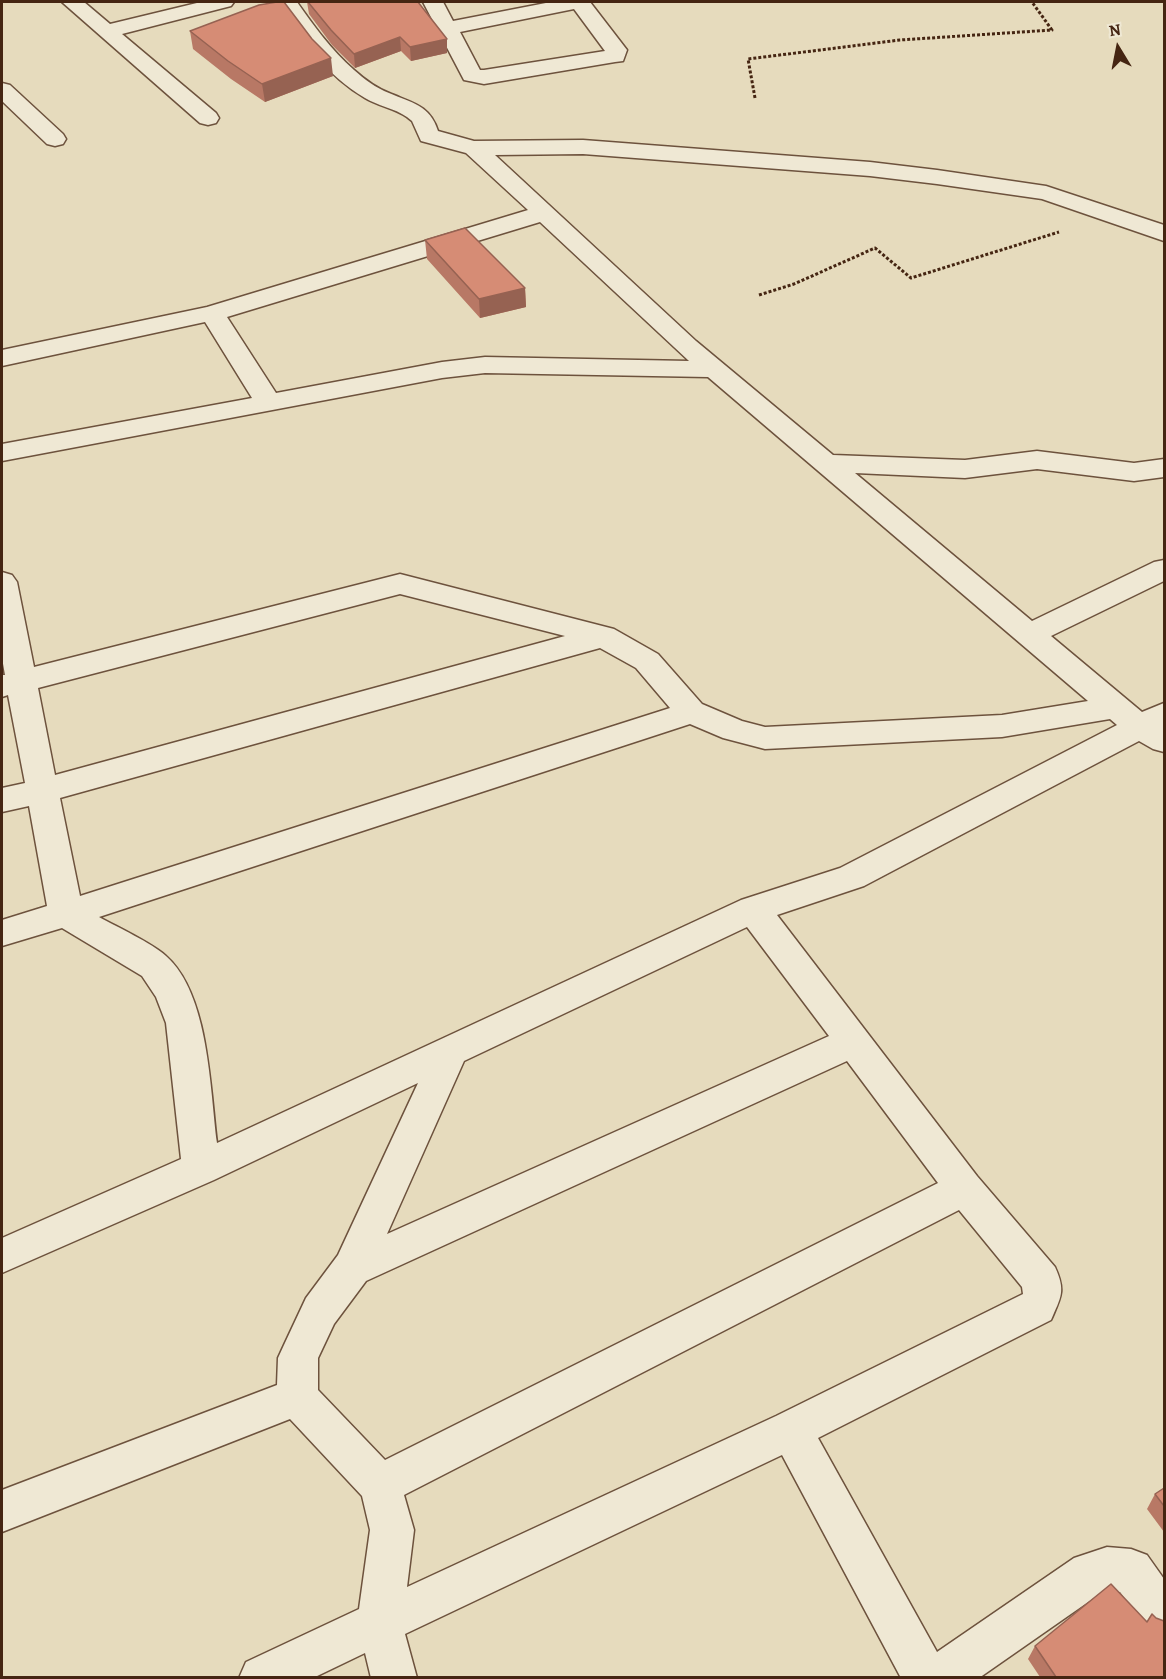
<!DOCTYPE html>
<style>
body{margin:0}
#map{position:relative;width:1166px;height:1679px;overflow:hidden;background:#e6dbbd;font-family:Alegreya,serif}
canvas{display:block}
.frame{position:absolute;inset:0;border:3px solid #452512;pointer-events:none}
.north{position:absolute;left:1088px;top:18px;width:60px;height:60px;-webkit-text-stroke:4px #efe8d4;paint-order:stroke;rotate:350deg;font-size:16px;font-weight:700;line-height:24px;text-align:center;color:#452512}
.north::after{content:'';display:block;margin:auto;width:21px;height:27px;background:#452512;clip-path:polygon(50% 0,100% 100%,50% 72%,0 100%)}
</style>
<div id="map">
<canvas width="1166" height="1679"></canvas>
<div class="frame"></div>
<div class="north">N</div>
</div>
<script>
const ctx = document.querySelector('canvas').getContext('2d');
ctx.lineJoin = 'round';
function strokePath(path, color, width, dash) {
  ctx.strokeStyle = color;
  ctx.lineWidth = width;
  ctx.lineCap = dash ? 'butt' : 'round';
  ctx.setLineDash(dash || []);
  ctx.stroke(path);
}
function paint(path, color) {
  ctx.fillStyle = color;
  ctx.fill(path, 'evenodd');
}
const path = new Path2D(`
 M755,98L748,59L900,40L1052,30L1032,2
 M759,295L794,284L875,248L911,278L1059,232`);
const minor = new Path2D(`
 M62,2H84L110,24L201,2H234L231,6L122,34L216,113L219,118L216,123L208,125L200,123Z
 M277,2H297C314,26 331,50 354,70C364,79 376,88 389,93C412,103 430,105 438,131L474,141L583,140L870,162L937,170L1046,186L1164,225V241L1042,199L937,184L870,176L583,154L495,155L696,341L833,455L965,460L1037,451L1134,463L1164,459V477L1134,481L1037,469L965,478L855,473L1032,621L1154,562L1164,560V581L1051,636L1142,712L1164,703V752L1153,749L1139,741L864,886L777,915L977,1176L1055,1267C1066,1291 1061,1297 1051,1320L818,1438L937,1652L1074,1558L1107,1547L1131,1549L1147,1555L1164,1579V1636L1148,1630L1120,1592L1101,1593L979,1678H901L782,1455L405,1634L417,1678H371L365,1653L313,1678H239L246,1662L359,1609L370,1530L362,1496L290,1419L2,1532V1490L277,1385L278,1358L284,1345L306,1298L338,1255L418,1083L214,1180L2,1273V1238L181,1159L166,1023L156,997L142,976L62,928L2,946V920L47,906L29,806L2,812V788L25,783L8,695L2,697V675H5L2,658V572L12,575L17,582L34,667L400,574L614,629L658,654L702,704L742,721L765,727L1002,715L1088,701L708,377L485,373L442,378L2,461V444L252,398L205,322L2,366V350L207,307L528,210L466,153L421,141L412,121L407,117C394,108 378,106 365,98C326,75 301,39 277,2ZM540,222L689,361L485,357L442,362L276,393L227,317ZM400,594L565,636L55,775L38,688ZM600,648L636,668L670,708L80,896L60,798ZM1110,719L1117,725L840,868L741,900L217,1143C210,1089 209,994 166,956C152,943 117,927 99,917L690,724L723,738L765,749L1002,737ZM747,927L829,1036L387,1234L464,1061ZM847,1061L938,1183L385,1460L318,1390V1358L334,1324L366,1281ZM959,1210L1022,1287L1023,1294L776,1416L407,1587L414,1530L404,1495Z
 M423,2H443L453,21L551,2H590L627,50L623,61L615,62L484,84L464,80ZM574,9L605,51L484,70H480L460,32Z
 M2,83L10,85L63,134L66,139L63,144L55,146L47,144L2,101Z`);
const wall = new Path2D(`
 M307,2H418L447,53L411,61L401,51L355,68L332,45L309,14Z
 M190,31L333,76L265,102L231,79L193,49Z
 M425,240L525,288L526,307L480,318L427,259Z
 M1164,1488V1532L1147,1509L1155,1494Z
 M1156,1618L1164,1677H1040L1028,1659L1035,1646L1147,1622Z`);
const shadedWall = new Path2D(`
 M400,37L401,51L355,68L354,54Z
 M447,39V53L411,61L410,47Z
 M331,58L333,76L265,102L262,84Z
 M525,288L526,307L480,318L479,299Z`);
const building = new Path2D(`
 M277,2H284L312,39L331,58L262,84L228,61L190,31L259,5Z
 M308,2H418L447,39L410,47L400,37L354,54L331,30Z
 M465,228L525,288L479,299L425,240Z
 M1164,1488V1506L1155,1494Z
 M1111,1584L1147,1622L1152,1614L1156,1618L1164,1621V1677H1056L1035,1646Z`);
strokePath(minor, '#6d523d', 3);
strokePath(path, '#452512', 3, [3, 2]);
paint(minor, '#efe8d4');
paint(wall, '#b87865');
paint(shadedWall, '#966252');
paint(building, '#d68c75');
strokePath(building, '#966252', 1.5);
</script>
